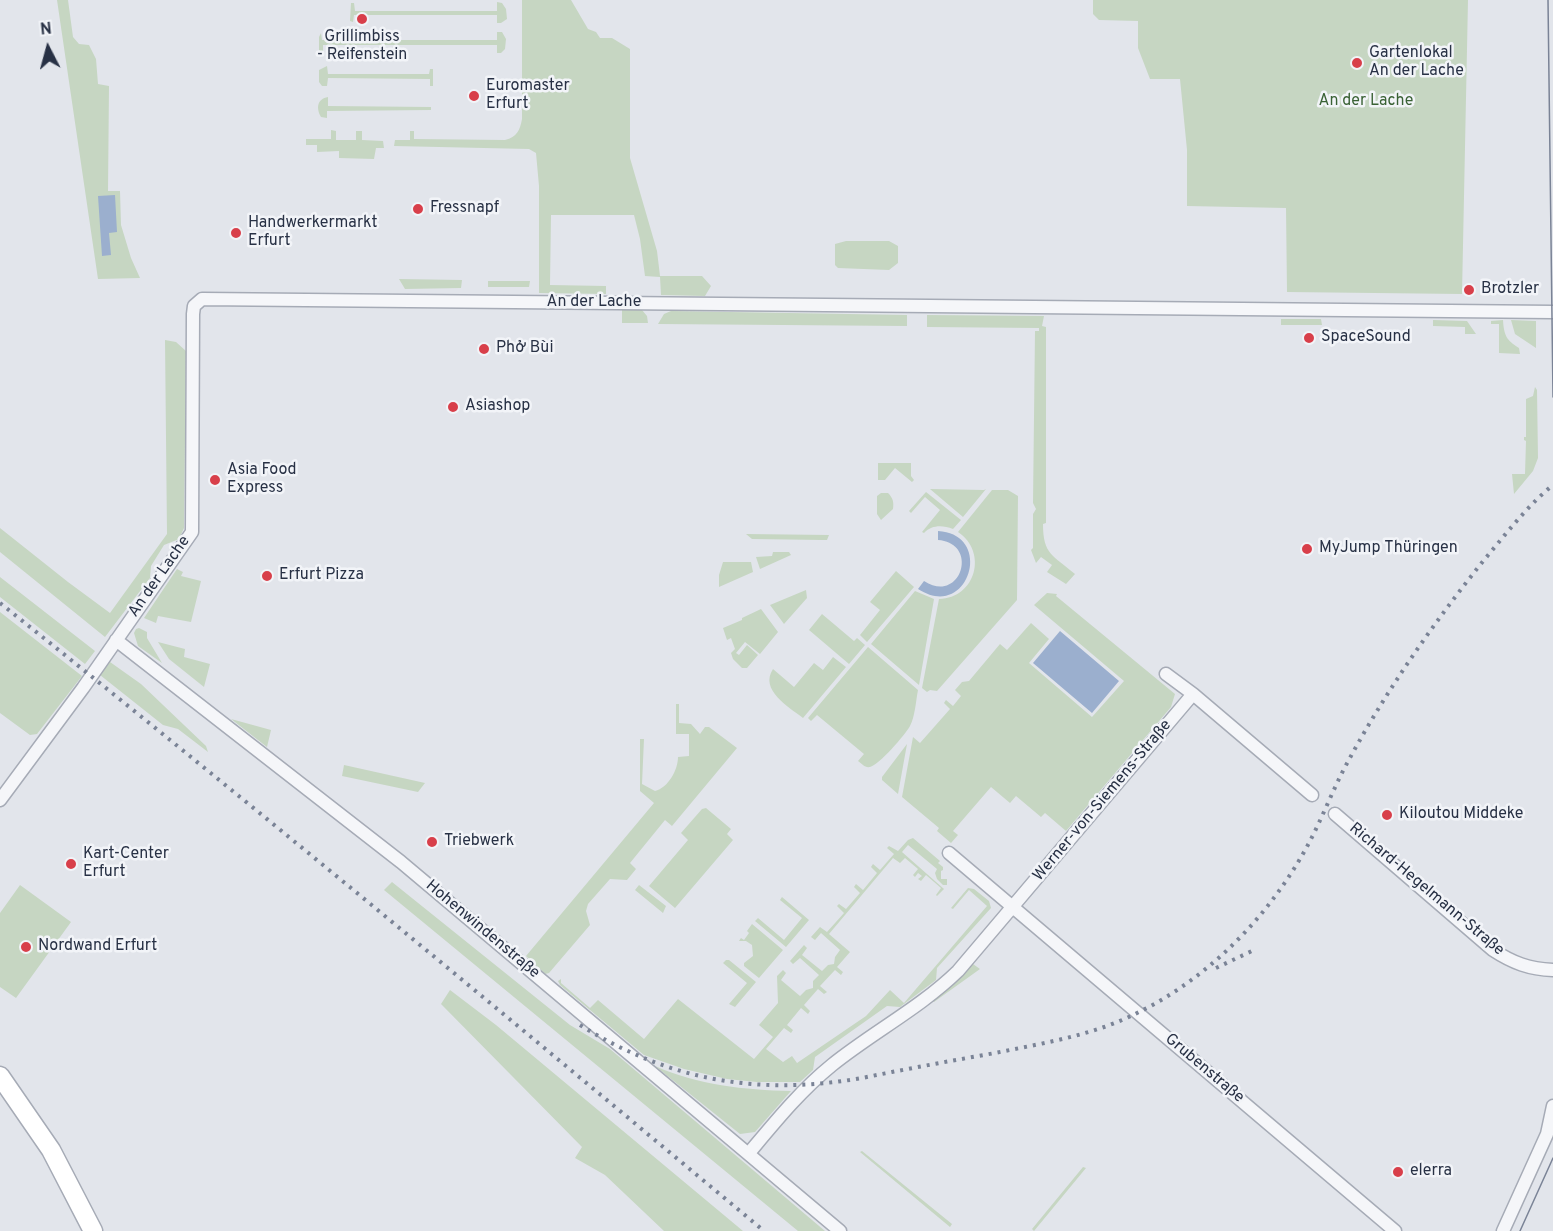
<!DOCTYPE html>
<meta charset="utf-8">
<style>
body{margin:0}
#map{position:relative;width:1553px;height:1231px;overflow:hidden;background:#e2e5eb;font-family:Overpass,sans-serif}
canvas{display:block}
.north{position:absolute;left:18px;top:18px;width:60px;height:60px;-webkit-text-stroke:4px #f2f4f8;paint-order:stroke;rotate:354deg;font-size:16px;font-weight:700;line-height:24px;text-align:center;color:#283145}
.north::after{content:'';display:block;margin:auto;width:21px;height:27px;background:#283145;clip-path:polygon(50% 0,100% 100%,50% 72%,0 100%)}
</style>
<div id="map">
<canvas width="1553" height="1231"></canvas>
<div class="north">N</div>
</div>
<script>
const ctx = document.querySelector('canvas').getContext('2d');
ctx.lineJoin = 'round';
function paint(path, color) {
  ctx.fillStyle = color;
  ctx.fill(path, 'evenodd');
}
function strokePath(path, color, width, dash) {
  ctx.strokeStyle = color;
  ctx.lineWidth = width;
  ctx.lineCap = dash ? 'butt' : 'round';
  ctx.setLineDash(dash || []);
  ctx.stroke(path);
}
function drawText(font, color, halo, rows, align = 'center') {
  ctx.font = font + ' Overpass,sans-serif';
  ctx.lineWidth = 5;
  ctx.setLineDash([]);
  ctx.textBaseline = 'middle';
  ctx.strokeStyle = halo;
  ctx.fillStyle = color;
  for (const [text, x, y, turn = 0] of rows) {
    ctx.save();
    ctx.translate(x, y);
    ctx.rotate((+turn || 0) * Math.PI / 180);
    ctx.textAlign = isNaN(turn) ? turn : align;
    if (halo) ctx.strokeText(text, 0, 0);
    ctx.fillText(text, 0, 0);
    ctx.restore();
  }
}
const green = new Path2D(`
 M57,0H68L73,37L79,44L89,45L96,59L98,84L109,86L108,191H120L121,225L131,258L140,278L98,279Z
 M522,0H571L588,29L596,32L600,38H612L630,49V158L657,251L660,276H702L711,286L705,296L661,295L660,277L645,276L640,239L634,215H551L550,285L606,286V294L539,293V186L536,153L529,149L394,146L395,140H410V131H414V139L505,140C517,137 520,130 522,119Z
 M1093,0H1468L1462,294L1287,292L1286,208L1187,206V150L1180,79H1150L1138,48V21L1099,20L1093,14Z
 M497,2L502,3L506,9L507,19L501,23H497V15H354L353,22L350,21L351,3H354L355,11H497Z
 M497,32H502L506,39L505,49L501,53H497V45H323V53L319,50V37L321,33L322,40H497Z
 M327,66L328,74H429L430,69H433V86H430V79L328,78L327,86H322L319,82V70Z
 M328,97V106L431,107V110L327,111V118L321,117C316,108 317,99 328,97Z
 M331,130L336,131V140H356V131H362V140L383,141L384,148H376L374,159L339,158V151L317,152V145H306V139H331Z
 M846,241H889L898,246V263L889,270L838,268L835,265V244Z
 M399,279L462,280L461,288L405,289Z
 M488,281H530L529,287H488Z
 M622,309L642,310L647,316L648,323H622Z
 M671,311L907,315V326L658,324L664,314Z
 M927,315L1044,316L1042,326L1046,327V523L1043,524C1043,555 1053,555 1075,574L1066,584L1047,572L1052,565L1041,557L1036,563L1031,550L1033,548V514L1036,509L1033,503L1035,331H1039V328L927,327Z
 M1281,319H1321L1322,325H1281Z
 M1433,320L1467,321L1476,334H1465V327L1433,326Z
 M1503,320C1504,335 1506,340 1519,348L1520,354L1499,353V324H1491V321Z
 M1511,320L1536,321V348L1515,334Z
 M165,340L176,342L186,351L184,528L179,539L164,545L151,566L150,578L105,637L0,552V528L68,582L110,613L167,534Z
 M1535,387L1537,390L1538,458L1533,471L1514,494L1512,474H1525L1526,441L1524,440V437H1526V399L1533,396Z
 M878,463H911V476L914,480L912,482L895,468L885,480H878Z
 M930,489L984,490L986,489L963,517Z
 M992,490H1008L1018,496L1017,600L937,691L930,690L927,692L922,688L939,599C976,598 988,552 958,532Z
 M926,492L961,520L953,529C942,525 932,525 924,533L922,532L940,510L925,497L911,513L909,511Z
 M881,493H888C893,498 894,502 893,509L881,520L877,514V496Z
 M746,534L829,535L827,540H822L752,539Z
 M773,552H789L791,555L760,569L756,557L772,556Z
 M723,562H751L753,572L719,587V575Z
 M177,569L183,572L181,576L201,581L191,622L158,616L156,623L144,618Z
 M896,571L914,587L867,642L860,635L880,610L870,602Z
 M0,577L95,651L85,664L0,597Z
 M806,590L807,598L784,624L770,605Z
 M915,591L934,599L919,685L871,644Z
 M1047,593L1057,594L1056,596L1175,694L1171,707L1066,831L1045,813L1041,817L1016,796L1010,803L991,787L953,831L958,835L951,843L937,831L939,828L902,797L913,737L920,743L950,709L944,703L946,700L953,706L961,696L955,690L962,682L969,681L1000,644L1007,650L1031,623L1049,639L1029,663L1092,717L1124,681L1034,605Z
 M761,609L778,632L760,654L745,642L736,653L739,655L747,645L758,655L747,668H742L733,659L731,653L735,649L731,638L727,640L723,628L742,620V618Z
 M0,612L82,676L37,734L30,735L0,713Z
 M822,614L854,641L857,638L865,645L849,664L809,630Z
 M139,628L147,632V638L162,663L138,646L134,633L136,629Z
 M158,642L185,649L184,657L210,664L204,687L169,659Z
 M868,647L918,690C916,700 915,717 910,726C905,735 879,765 870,767C865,768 862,764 858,761L864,754L817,715L811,721L808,718Z
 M833,657L846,667L803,718C789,707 759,690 773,669L794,687L814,663L823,670Z
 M110,662L141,684L206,746L208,752L178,729L163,725L100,675Z
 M676,704H679V723L691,724L700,734L705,727H709L737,748L672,826L665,820L630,863L636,869L627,880L610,879L588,904L586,911L590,925L549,973L545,974L526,956L654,803L640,791V739H644L642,784L655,791C668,788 678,770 678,757L689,756V734H676Z
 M231,719L271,730L267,747Z
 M907,744L898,794L882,780V777Z
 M344,765L425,783L418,792L342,776Z
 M706,808L731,829L727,834L733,840L675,908L649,886L688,840L681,833L702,809Z
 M913,838L940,861L938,863L943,867V870L941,871V879H947V885H943L937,879L935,873L937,869L908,845L902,852L944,889L937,896L936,895L941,888L926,875L921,881L918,879L922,876L918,873L915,877L913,875L918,869L905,858L900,863L893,858L829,934L850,952L837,967L843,972L841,975L835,970L820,986L827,992L824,994L818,989L804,1005L810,1011L808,1014L801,1008L787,1025L793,1030L791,1033L784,1028L766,1049L783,1062L792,1056L797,1063L866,1016L890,990L904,1003L987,906L969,890L953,909L951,908L968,888L974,889L989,901L991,908L937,968L936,980L900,1007L887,1006L815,1057L813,1070L800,1082H757L727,1079L684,1069L644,1055L560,985L558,981L561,979V983L590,1008L598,1000L644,1039L678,999L754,1059L773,1037L759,1025L778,1003L777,976L783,970L786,973L781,980L800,996L806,990L813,988V981L819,975L800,958L793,964L790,961L804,945L807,948L802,955L822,971L828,965L834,964L835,957L840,950L821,933L815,940L811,937L820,927L827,932L844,913L837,906L839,904L846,909L860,893L854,887L856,884L863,890L877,873L871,867L873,864L880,870L894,854L887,848L889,846L898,851L908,840Z
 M392,882L570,1025L610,1049L825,1231H798L384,890Z
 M20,885L71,922L16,998L0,987V913Z
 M639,885L666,906L663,913L635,890Z
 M782,897L809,920L786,947L755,921L758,918L784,940L802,918L780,900Z
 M752,924L783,950L759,978L744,966V963L753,956L752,945L746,941H739L741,938L744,940L749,933L747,931Z
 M726,960H729L756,982L735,1007L729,1004L747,983L723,963Z
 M973,964L980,969L934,1002L932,1000Z
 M450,990L496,1025L743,1231H664L605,1175L575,1158L582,1147L441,1004Z
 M655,1066C698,1085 744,1090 791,1091L755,1132L740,1134Z
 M862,1151L952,1224L950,1227L860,1152Z
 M1083,1167L1086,1168L1034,1231L1032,1229Z`);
const water = new Path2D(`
 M115,195L117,232L109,233L111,255L102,256L98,196Z
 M938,531C995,534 969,622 918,589L924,581C961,605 980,543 938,540Z
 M1060,631L1119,681L1092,713L1033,663Z`);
const street = new Path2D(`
 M116,640L401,862L840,1231
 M1166,674L1193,694L1312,795
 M0,800L83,688L192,532L193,314L194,306L202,299L1553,312
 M1335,814L1493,950C1513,963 1529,969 1553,970
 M949,853L1395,1231
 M749,1153C775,1122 800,1091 832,1065C873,1032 920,1008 958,971L1193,694
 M1503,1231L1547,1134L1553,1106`);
const secondary = new Path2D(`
 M0,1076L51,1150L93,1231`);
const tram = new Path2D(`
 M1548,0L1553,397
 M1520,1231L1553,1158`);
const rail = new Path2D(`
 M0,603C258,809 511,1020 764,1231
 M1216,968L1254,950
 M580,1025C670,1081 758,1096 862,1078C906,1069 950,1061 995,1053C1044,1043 1095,1035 1139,1012C1208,978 1266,919 1304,852C1319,826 1330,796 1344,769C1383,695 1432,625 1484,560C1506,534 1527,506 1553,485`);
const markers = [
 [362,19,6,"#d83f4a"],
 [1357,63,6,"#d83f4a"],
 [474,96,6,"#d83f4a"],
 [418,209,6,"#d83f4a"],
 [236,233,6,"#d83f4a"],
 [1469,290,6,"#d83f4a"],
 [1309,338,6,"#d83f4a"],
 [484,349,6,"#d83f4a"],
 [453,407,6,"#d83f4a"],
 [215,480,6,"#d83f4a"],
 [1307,549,6,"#d83f4a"],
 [267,576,6,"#d83f4a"],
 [1387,815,6,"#d83f4a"],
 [432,842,6,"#d83f4a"],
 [71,864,6,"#d83f4a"],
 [26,947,6,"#d83f4a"],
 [1398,1172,6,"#d83f4a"]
];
const poiNames = [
 ["Grillimbiss",362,38,"center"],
 ["- Reifenstein",362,56,"center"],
 ["Gartenlokal",1369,54],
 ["An der Lache",1369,72],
 ["Euromaster",486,87],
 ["Erfurt",486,105],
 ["Fressnapf",430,209],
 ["Handwerkermarkt",248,224],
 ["Erfurt",248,242],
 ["Brotzler",1481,290],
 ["SpaceSound",1321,338],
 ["Phở Bùi",496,349],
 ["Asiashop",465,407],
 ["Asia Food",227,471],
 ["Express",227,489],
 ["MyJump Thüringen",1319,549],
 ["Erfurt Pizza",279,576],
 ["Kiloutou Middeke",1399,815],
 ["Triebwerk",444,842],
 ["Kart-Center",83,855],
 ["Erfurt",83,873],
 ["Nordwand Erfurt",38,947],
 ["elerra",1410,1172]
];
const parkNames = [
 ["An der Lache",1366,102]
];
const streetNames = [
 ["An der Lache",594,303],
 ["An der Lache",160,577,-55],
 ["Werner-von-Siemens-Straße",1103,801,-50],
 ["Richard-Hegelmann-Straße",1426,890,40],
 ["Hohenwindenstraße",482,930,40],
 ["Grubenstraße",1204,1069,40]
];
paint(green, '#c6d6c2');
paint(water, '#9bafce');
strokePath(street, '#a6abb6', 15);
strokePath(secondary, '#a6abb6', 21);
strokePath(street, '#f5f6f9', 12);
strokePath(secondary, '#fff', 18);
strokePath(tram, '#7a8396', 1.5);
strokePath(rail, '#7a8396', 4, [3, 6]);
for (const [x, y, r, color] of markers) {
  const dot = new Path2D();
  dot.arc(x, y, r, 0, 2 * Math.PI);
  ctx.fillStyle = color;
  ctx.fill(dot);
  strokePath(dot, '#f2f4f8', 2);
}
drawText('16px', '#283145', '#f2f4f8', poiNames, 'left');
drawText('16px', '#3a6235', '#f2f4f8', parkNames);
drawText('16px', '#283145', '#f2f4f8', streetNames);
</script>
